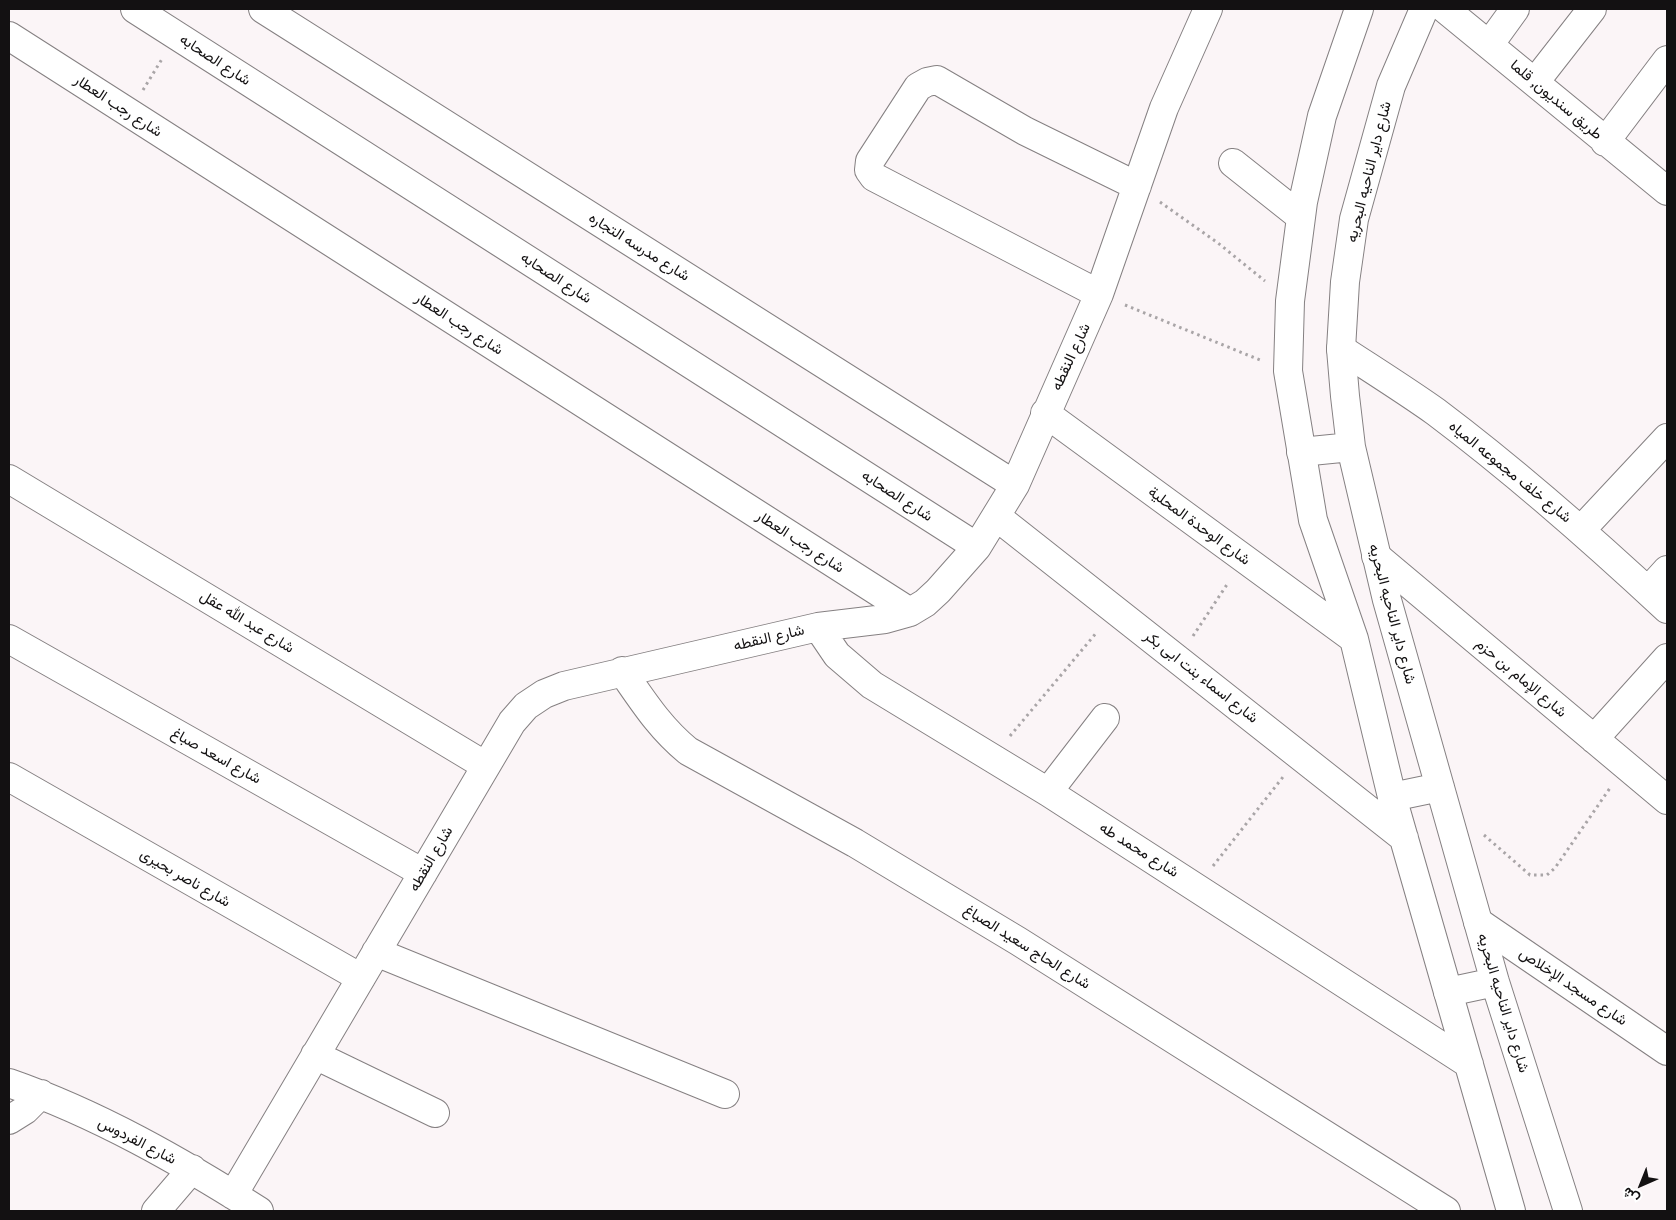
<!DOCTYPE html>
<meta charset="utf-8">
<style>
body{margin:0}
#map{position:relative;width:1676px;height:1220px;overflow:hidden;background:#fbf5f7;font-family:"Roboto Serif",Vazirmatn,serif}
canvas{display:block}
.frame{position:absolute;inset:0;border:10px solid #131112;pointer-events:none}
.north{position:absolute;left:1616px;top:1160px;width:50px;height:50px;-webkit-text-stroke:4px #fff;paint-order:stroke;rotate:224deg;font-size:14px;font-weight:700;line-height:20px;text-align:center;color:#131112}
.north::after{content:'';display:block;margin:auto;width:18px;height:22px;background:#131112;clip-path:polygon(50% 0,100% 100%,50% 72%,0 100%)}
</style>
<div id="map">
<canvas width="1676" height="1220"></canvas>
<div class="frame"></div>
<div class="north">ش</div>
</div>
<script>
const ctx = document.querySelector('canvas').getContext('2d');
ctx.lineJoin = 'round';
function strokePath(path, color, width, dash) {
  ctx.strokeStyle = color;
  ctx.lineWidth = width;
  ctx.lineCap = dash ? 'butt' : 'round';
  ctx.setLineDash(dash || []);
  ctx.stroke(path);
}
function drawText(font, color, halo, rows, align = 'center') {
  ctx.font = font + ' "Roboto Serif",Vazirmatn,serif';
  ctx.lineWidth = 5;
  ctx.setLineDash([]);
  ctx.textBaseline = 'middle';
  ctx.strokeStyle = halo;
  ctx.fillStyle = color;
  for (const [text, x, y, turn = 0] of rows) {
    ctx.save();
    ctx.translate(x, y);
    ctx.rotate((+turn || 0) * Math.PI / 180);
    ctx.textAlign = isNaN(turn) ? turn : align;
    if (halo) ctx.strokeText(text, 0, 0);
    ctx.fillText(text, 0, 0);
    ctx.restore();
  }
}
const path = new Path2D(`
 M143,90L162,59
 M1160,202L1218,243L1265,281
 M1125,305L1260,360
 M1193,636L1228,583
 M1010,736L1097,632
 M1484,835L1530,875H1547L1555,868L1610,788
 M1213,866L1283,777`);
const street = new Path2D(`
 M135,9L977,547
 M263,9L1015,485
 M1359,9L1322,116L1303,202L1290,301L1288,371L1313,520L1354,639L1392,797L1511,1211
 M1445,9L1667,191
 M9,36L910,612
 M1489,45L1515,9
 M1535,82L1592,9
 M1605,142L1667,60
 M1233,163L1301,217
 M1099,294L874,177L869,170L870,161L918,87L927,82L937,80L1025,131L1137,186
 M1341,349C1373,370 1405,390 1436,412C1517,473 1593,540 1667,609
 M1045,413L1354,639
 M9,479L486,766
 M997,517L1404,838
 M1581,530L1667,438
 M1376,556L1667,800
 M1648,591L1667,570
 M818,627L837,655L872,685L1048,792L1469,1064
 M9,639L423,873
 M622,671C643,701 659,727 688,751L855,843L1018,941L1446,1211
 M1594,739L1667,658
 M9,777L361,978
 M1048,792L1105,718
 M1478,922L1667,1051
 M376,952L725,1094
 M315,1055L435,1113
 M9,1083C98,1114 180,1161 259,1211
 M9,1120L25,1110L41,1094
 M233,1195L512,722L526,706L544,694L564,686L818,627L885,619L910,612L925,603L938,591L977,547L1015,485L1099,294L1164,108L1208,9
 M156,1211L192,1169`);
const secondary = new Path2D(`
 M1424,9L1391,86L1354,219L1345,282L1341,349L1345,396L1351,447L1387,600L1495,982L1568,1211
 M1301,452L1351,447
 M1392,797L1440,787
 M1448,992L1495,982`);
const streetNames = [
 ["شارع الصحابه",215,60,33],
 ["طريق سنديون, قلما",1556,100,40],
 ["شارع رجب العطار",118,106,33],
 ["شارع داير الناحيه البحريه",1369,172,-76],
 ["شارع مدرسه التجاره",639,247,32],
 ["شارع الصحابه",556,278,33],
 ["شارع رجب العطار",459,324,33],
 ["شارع النقطه",1071,357,-65],
 ["شارع خلف مجموعه المياه",1510,472,39],
 ["شارع الصحابه",897,496,33],
 ["شارع الوحدة المحلية",1199,526,36],
 ["شارع رجب العطار",800,542,33],
 ["شارع داير الناحيه البحريه",1392,614,75],
 ["شارع عبد الله عقل",247,622,31],
 ["شارع النقطه",769,638,-13],
 ["شارع اسماء بنت ابى بكر",1201,677,38],
 ["شارع الإمام بن حزم",1521,678,40],
 ["شارع اسعد صباغ",216,756,29],
 ["شارع محمد طه",1139,850,32],
 ["شارع النقطه",431,859,-60],
 ["شارع ناصر بحيرى",185,878,30],
 ["شارع الحاج سعيد الصباغ",1027,947,32],
 ["شارع مسجد الإخلاص",1573,987,34],
 ["شارع داير الناحيه البحريه",1503,1003,73],
 ["شارع الفردوس",137,1141,27]
];
strokePath(street, '#858082', 30);
strokePath(secondary, '#858082', 30);
strokePath(path, '#a9a5a7', 3, [2.5, 4]);
strokePath(street, '#fff', 28);
strokePath(secondary, '#fff', 28);
drawText('15px', '#131112', '#fff', streetNames);
</script>
